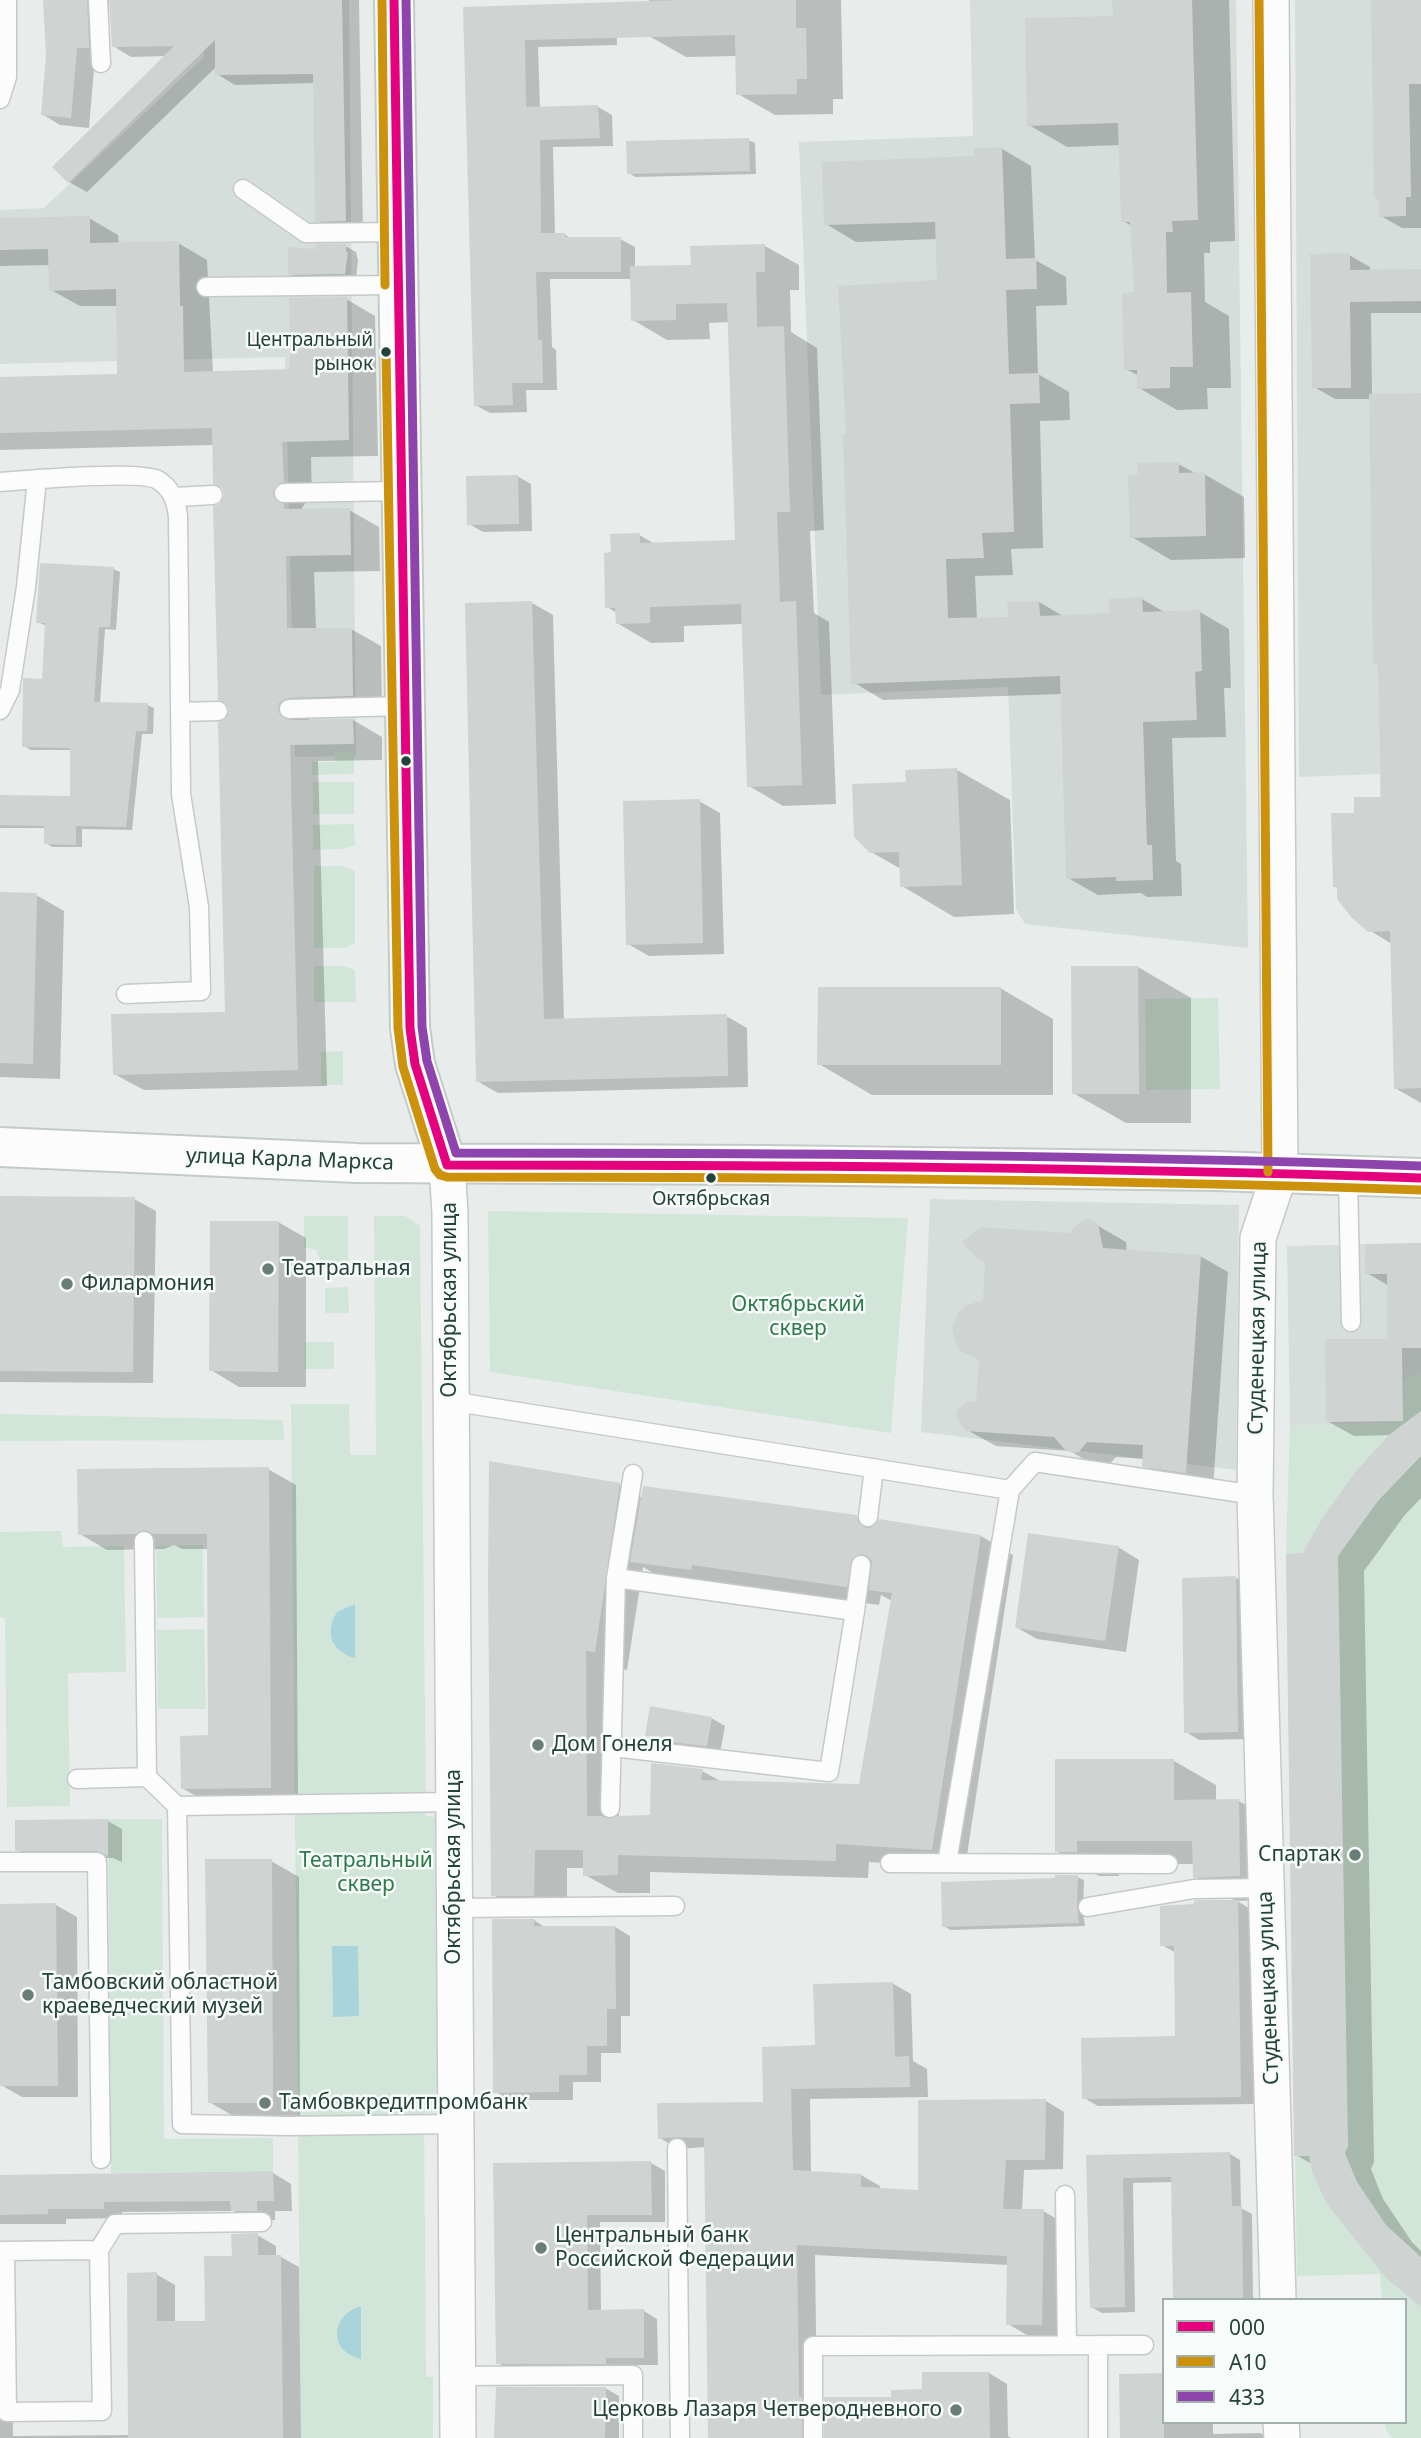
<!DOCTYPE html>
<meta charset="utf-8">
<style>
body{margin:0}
#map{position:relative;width:1421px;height:2438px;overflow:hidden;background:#e8edeb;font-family:"Noto Sans",sans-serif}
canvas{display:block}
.legend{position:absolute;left:1162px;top:2298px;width:245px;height:126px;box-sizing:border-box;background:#f7fbf9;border:2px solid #a3b1ad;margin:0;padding:9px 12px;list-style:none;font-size:21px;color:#24423a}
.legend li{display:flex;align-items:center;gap:14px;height:35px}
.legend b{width:35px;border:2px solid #a3b1ad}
</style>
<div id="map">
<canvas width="1421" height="2438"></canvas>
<ul class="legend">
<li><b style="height:9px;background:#e5007d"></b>000</li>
<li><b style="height:9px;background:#cd920c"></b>А10</li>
<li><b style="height:9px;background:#8e44ad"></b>433</li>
</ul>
</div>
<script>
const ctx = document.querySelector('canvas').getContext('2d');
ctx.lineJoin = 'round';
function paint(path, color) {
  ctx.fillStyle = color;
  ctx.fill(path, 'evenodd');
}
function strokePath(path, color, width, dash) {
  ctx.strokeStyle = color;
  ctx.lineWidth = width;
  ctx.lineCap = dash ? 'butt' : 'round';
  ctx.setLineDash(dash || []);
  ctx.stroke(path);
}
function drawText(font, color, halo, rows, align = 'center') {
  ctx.font = font + ' "Noto Sans",sans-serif';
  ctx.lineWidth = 5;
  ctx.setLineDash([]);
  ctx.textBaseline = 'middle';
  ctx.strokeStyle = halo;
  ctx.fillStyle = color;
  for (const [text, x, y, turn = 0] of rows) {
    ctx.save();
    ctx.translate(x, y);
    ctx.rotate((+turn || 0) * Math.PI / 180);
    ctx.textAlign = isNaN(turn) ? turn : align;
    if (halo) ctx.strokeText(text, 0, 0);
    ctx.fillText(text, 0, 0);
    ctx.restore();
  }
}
const built = new Path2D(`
 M202,0H349L356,756L295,757L285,357L0,364V210L44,208L204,57Z
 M970,0H1236L1248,948L1025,924L1016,909L1008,687L821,695L799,142L973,136Z
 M1295,0H1421V961L1380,812V774L1299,777Z
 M930,1199L1239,1205L1236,1470L921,1432Z
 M1421,1243V1373L1405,1380L1406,1402L1390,1423L1290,1426L1287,1246Z`);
const green = new Path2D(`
 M335,752H354V774L312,775V762H335Z
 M313,782H354V814H313Z
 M354,824L355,845L343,849L313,850V825Z
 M343,866L355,871V943L344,948H314V866Z
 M314,966H344L355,970L356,1002H314Z
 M1218,998L1220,1089L1146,1090L1145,999Z
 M343,1051V1085H321V1052Z
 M488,1211L908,1218L891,1433L490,1372Z
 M304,1216H348V1263H321L316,1250L304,1247Z
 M374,1216H405L420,1226L426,1816L435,1817L438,2112L424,2113L426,2377H433V2438H301L291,1404H349L350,1455H376Z
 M348,1287L349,1313H325V1288Z
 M305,1342H334V1369H305Z
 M1421,1373V2438H1392L1386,2430L1385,2422H1405V2300H1382L1380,2274L1297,2276L1286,1554L1290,1426L1389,1423L1390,1403L1406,1402L1405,1380Z
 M0,1414L283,1420L284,1440L0,1441Z
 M61,1531L63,1547L124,1546L126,1672L68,1673L70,1806L7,1807L5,1618L0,1617V1532Z
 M203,1545L204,1617L157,1618L156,1546Z
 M204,1629L206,1709H158L157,1630Z
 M108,1819H162L164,2139L273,2138V2171L111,2173Z`);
const water = new Path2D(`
 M355,1604V1658C332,1652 324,1633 337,1612Z
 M332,1946H358L359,2016L333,2017Z
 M361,2306V2359C328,2352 330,2315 361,2306Z`);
const shadow = new Path2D(`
 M45,0H359L363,231H335L317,220L315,83L235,85L217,74V66L87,192L69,182L167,56L131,57L113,46L110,1L104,11L95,57L89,128L60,125L42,114L47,55Z
 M649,0H841L843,99H833V114L775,115L738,94L737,56L686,57L649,36Z
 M1114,0H1229L1235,241L1210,242V253H1204L1205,302L1229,316L1231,388H1207L1208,409L1177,410L1139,388V376L1126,369L1136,294L1132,226L1123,221L1121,145L1067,147L1029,125L1115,18Z
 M1373,0H1421V228H1402L1381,216V200L1375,197Z
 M465,9L616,12L617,45L538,47L540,108L598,107L612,115L613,146L553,147L555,235L564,234L572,239H620L635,247V268L693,266L765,246L799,265V290H790L791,332L817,348L824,530L810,531L814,613L829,622L836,804L783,806L749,786L743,624L684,626V642L651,643L617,623V613L607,607L613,554L639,535L655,544L737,541L729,322L709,323L710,339L667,340L633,320L632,279H550L552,347L556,350L557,390H526L527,412L490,413L475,405Z
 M748,140L755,143L756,174L635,177L629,173Z
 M1002,149L1031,166L1035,260L1066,277L1067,305L1036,306L1038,374L1069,392L1070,420L1040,421L1043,548L1011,549L1013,575L975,576L977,619H1010L1039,602L1063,616L1111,615L1142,599L1166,613L1200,612L1229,629L1231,688H1224L1226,737L1172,738L1176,861L1181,864L1182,896L1147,897L1141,893L1098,895L1068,878L1062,694L883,700L853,682L939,282L937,239L856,242L826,224Z
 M89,218L118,235L119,244L178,243L207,260L213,373L292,371L346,299L375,316L378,456L311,457L312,498L307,500L301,510H349L379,527L380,571L314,572L316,630L351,629L381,646L382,712L318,714L305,722L353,720L382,737V760L318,761L327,1086L144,1090L114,1074L227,1013L226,722L231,712L221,506L226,495L214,445L0,450V378L118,375V306H80L51,290V265L0,266V219Z
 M345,246L356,252L358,260L356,280H301L290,274L318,250Z
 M1349,255L1370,267V271L1421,270V313H1371L1372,395H1421V1103L1395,1088L1392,944L1369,930L1339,889L1334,886L1356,814L1383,798L1380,666L1375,663L1371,399H1335L1314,387Z
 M1178,464L1197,474H1204L1244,497L1245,558L1171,560L1132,537Z
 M517,476L531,484L532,531L483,532L469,524Z
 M113,569L120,572L116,630L105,629L100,704L147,705L154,708L153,734H142L132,830L82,829V847H52L46,843V828H0V797L72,798V750H31L24,746L43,680L46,626L38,622Z
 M532,603L553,615L564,1020L726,1016L747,1028L748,1087L498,1093L477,1081Z
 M957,770L1010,800L1014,914L954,917L902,886L901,869L871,852L907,783Z
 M699,801L720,813L724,954L649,956L628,944Z
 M0,894L36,895L64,911L60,1079L0,1077Z
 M1138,967L1191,998V1123H1126L1073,1093Z
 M1000,988L1053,1019V1095H872L819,1064Z
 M0,1197L134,1199L156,1211L153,1383L0,1382Z
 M1088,1220L1126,1242L1127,1252L1200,1256L1228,1272L1213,1488L1172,1482L1144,1466V1459L1116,1457L1107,1467H1097L1070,1451L996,1446L967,1430L977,1404L987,1263L980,1259L1070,1235Z
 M278,1222L306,1238V1387H239L211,1370Z
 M1421,1245V1498L1404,1516L1364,1571L1374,2162L1371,2169L1383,2199L1412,2242L1421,2251V2303L1312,2164L1296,2155L1304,1555L1391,1435L1354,1436L1327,1421L1389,1340V1286L1367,1273Z
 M268,1469L296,1485L298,1803L210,1804L182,1788L210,1737L208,1549H182L174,1545L164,1549L107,1550L80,1534Z
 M619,1485L642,1498L856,1517L875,1528L981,1536L1013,1555L965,1868L869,1862L868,1878L650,1872V1893H618L585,1875V1868H567V1914H525L493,1895ZM643,1567L665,1580L723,1588L724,1583L879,1605L881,1595L892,1601L861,1786L722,1782L702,1771L652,1817H619L618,1668L627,1670Z
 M1118,1547L1139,1560L1126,1652L1037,1639L1016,1627Z
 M1236,1578L1250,1586L1252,1739L1199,1740L1186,1732Z
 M711,1718L725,1726L720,1753L668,1747L647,1735Z
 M1174,1761L1216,1785V1801H1239L1281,1825L1282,1899L1237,1901L1252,1910L1254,2104L1098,2106L1084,2098L1177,2038L1176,1953L1162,1945L1237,1902L1195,1877L1194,1864H1119V1876H1099L1056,1851Z
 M108,1821L122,1829V1862L113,1858H31L17,1850Z
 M271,1861L299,1877L300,2118H237L209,2102Z
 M1077,1877L1084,1880L1083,1913L1085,1926L950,1930L944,1926L1056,1880Z
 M0,1905H56L77,1917L78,2097H22L1,2085Z
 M534,1920L546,1928L615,1927L630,1936V2016H621V2053H601V2082H573V2100H509L495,2091Z
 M892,1983L911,1994L913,2061L927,2069L928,2097L810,2099L811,2173L861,2175L880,2186V2190L920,2192L1046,2101L1064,2112L1063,2169L1024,2170L1022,2211H1043L1062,2222L1061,2335H1027L1008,2324L1009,2265L815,2255L817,2408L820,2438H710L706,2147L678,2149L660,2138L764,2103L817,2047Z
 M1230,2154L1240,2160L1241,2208L1252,2214L1253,2300H1175L1173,2182L1133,2183L1135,2312L1102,2313L1091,2307L1088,2157Z
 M651,2163L665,2171V2222H600L601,2311H644L657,2319L658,2365H620V2371H512L498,2363L495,2164Z
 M273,2173L291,2184L292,2211H275V2220L251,2221L234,2211L122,2212V2218L66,2219V2224H0V2176Z
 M257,2235L276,2246V2257H281L299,2267L301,2438H0V2363L12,2370L13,2436L130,2435L156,2274L175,2285V2323L206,2322L234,2257Z
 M989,2373L1007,2384L1008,2436L1011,2438H825L893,2398Z
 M605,2388L619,2396V2438H497Z
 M1164,2422H1213V2434L1260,2433L1269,2438H1121Z`);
const building = new Path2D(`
 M43,0H87L89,48H77L71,118L41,115L46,55Z
 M109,0H342L346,221L315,222L313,74L215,75V40L68,183L52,167L174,46L112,47Z
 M679,0H796V28H806L807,79H797V94L736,95L735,35L525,40L526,107L598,105L600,138L540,140L541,233H565V237H621V272H536L538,340H542L543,383H512L513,405L474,406L463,7Z
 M1112,0H1192L1198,220L1172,221L1173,232H1166L1167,293L1191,292L1193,367H1170V388L1137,389V370H1124L1122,293L1134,292L1130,222H1121L1118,123L1027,126L1025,18L1113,16Z
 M1371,0H1421V84H1409L1411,197H1406V216L1379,217V198H1374Z
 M749,138L750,171L627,174L626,141Z
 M1002,147L1006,259L1036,258L1037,289L1006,290L1009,374L1039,373L1040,403L1010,404L1014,532L982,533L984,558L946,559L948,618L1008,617L1007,602L1039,601L1040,616L1109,613V599L1142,597L1143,612L1200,610L1202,671L1195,672L1197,720L1143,722L1147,845H1152L1153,880L1116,881V877L1066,879L1060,676L851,684L843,434H846L838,286L937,280L935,222L824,225L822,162L974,156V148Z
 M90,216V243L179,241L180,306H183L184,372L290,369L289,298L347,297L349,440L282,442L284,482L278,484L273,493L275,499L284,504V509L350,508L351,555L286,556L287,628H352L353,696L288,698L279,703L278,709L280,715L289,720L353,719L354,744L290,745L298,1070L113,1075L111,1014L225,1012L218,722L224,720L229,711L227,705L218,700L213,506L220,504L224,495L222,488L213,484L212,428L0,433V377L117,374L116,289L49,291L48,249L0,250V218Z
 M316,244H346V252H348L345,274L288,275V247L316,249Z
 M765,244V272H756L757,327L784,326L790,512H777L780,602L796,601L802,785L747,787L741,604L650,607V623L616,624L615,608H605L604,553L611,552L610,534L640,533V543L735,540L727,303L676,304V320L631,321L630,266L691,265L690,246Z
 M1350,253V270L1421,269V301L1350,302L1351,388H1312L1310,254Z
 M1421,393V1088L1394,1089L1390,931L1368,932L1351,917L1337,899V887H1333L1331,813H1354V797H1381L1378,664H1373L1369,394Z
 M1179,462V473L1205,472L1206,536L1130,538L1128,475L1138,474L1137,463Z
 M518,475L519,524L467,525L466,476Z
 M40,563L114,567L110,627H99L94,702L148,703L147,731H136L126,827L76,826V845L44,844V826L0,825V795L70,796V748L22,747L23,678L42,679L45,623H36Z
 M532,601L544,1019L727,1014L728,1076L476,1082L465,603Z
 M957,768L962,885L900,887L899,852L870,853L854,837L852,784L906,782L905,770Z
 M700,799L703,943L626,945L623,801Z
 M0,892L37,893L33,1064L0,1063Z
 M1071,966H1138L1139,1094H1072Z
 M818,987H1001V1065H817Z
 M0,1196L135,1197L133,1372L0,1371Z
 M1088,1218L1098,1224L1103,1248L1201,1255L1186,1473L1142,1467L1143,1445L1087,1442L1079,1452L1072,1453L1064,1449L1054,1437L966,1431L957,1419L956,1411L968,1401L976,1402L979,1360L962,1352L956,1345L952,1328L958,1312L965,1306L983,1300L985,1261L979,1260L962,1242L981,1227L1069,1233L1080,1222Z
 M210,1221H279L278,1372L209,1371Z
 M1421,1243V1348H1402L1403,1421L1326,1422L1325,1339H1387V1274H1365V1244Z
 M1421,1411V1456L1378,1501L1338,1556L1348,2146L1345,2153L1357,2182L1386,2225L1421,2257V2307L1386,2278L1327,2204L1312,2172L1309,2156H1294L1286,1554L1303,1553L1322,1518L1357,1470L1390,1434Z
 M489,1461L620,1483L595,1652L586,1651L587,1816H602L609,1819L618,1816L650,1815L651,1763L703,1769L701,1780L859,1784L892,1593L869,1590L872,1561L868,1556L862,1554L852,1559L847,1587L692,1565L691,1570L630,1562L643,1486L857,1515L858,1522L866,1528L873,1527L879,1519L981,1535L932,1850L836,1844V1861L618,1855V1875L583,1876V1850H535L534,1896H491L488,1580Z
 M269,1467L271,1788L181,1789L180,1736L208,1735L207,1534H153L145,1530L135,1534L78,1535L77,1469Z
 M1028,1533L1119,1546L1105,1641L1015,1628Z
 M1236,1576L1238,1732L1184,1733L1182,1578Z
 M650,1706L712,1717L707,1746L652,1740V1737L645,1736Z
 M1055,1759H1174V1800L1239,1799L1240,1876L1193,1878L1192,1841H1077V1852H1055Z
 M108,1819V1856L97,1851H15V1820Z
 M205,1859H272L273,2103H208Z
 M1055,1875H1078L1077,1908L1079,1923L942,1927L941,1882L1055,1878Z
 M1195,1900H1238L1241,2097L1082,2099L1081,2038L1175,2036L1174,1946H1160V1906L1193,1904Z
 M56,1903L58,2086H0V1904Z
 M492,1919H534V1926H615L616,2009H607V2046H587V2075H559V2092L493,2093Z
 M893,1982L895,2057L909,2056L910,2087L791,2089L793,2170L861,2174V2187L918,2190V2100L1046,2099L1045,2160H1006L1003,2209H1044L1042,2325H1006L1007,2256L797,2245L799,2397H802V2438H708L704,2138L676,2137L658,2139L657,2103L763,2102L762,2047L815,2045L813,1984Z
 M1230,2152L1232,2206H1242L1243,2300H1173L1171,2177L1123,2178L1125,2307L1090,2308L1086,2155Z
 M651,2161L652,2215H587L588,2310L644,2309V2358H606V2364H496L493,2163Z
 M273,2171L274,2201H257V2211H231L230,2201L104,2202V2209H48V2214L0,2215V2175Z
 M258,2233V2255H281L283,2438H128L127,2273L157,2272V2321H205L204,2256H232L231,2234Z
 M922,2372H989L990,2438H824V2397H891V2390L922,2389Z
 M1164,2373V2438H1120L1119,2374Z
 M496,2387H606L605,2438H494Z`);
const service = new Path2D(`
 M98,0L101,63
 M0,99L7,77V0
 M243,189L306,233L396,232
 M206,287L397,285
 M0,482C26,480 141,470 158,480C172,489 176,501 178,516L181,794L199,907L201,991L126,994
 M284,493L401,491
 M175,497L213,495
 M289,709L405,706
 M0,710L10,690L26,587L37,479
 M180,712L218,711
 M1348,1175L1351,1322
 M450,1401L1010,1490
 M868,1517L874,1468
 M855,1611L861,1565
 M613,1747L829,1772L855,1611L616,1578
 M147,1777L177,1806L453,1802
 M77,1779L147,1777L144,1541
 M177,1806L182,2124L287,2126L457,2124
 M610,1808L616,1578L633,1474
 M0,1862H97L101,2159
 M890,1863L1168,1864
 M947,1863L1010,1490L1035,1462L1255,1495
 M1088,1907L1194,1889L1267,1888
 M454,1908L675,1906
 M677,2148L680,2438
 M1065,2195L1067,2345
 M99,2250L115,2224L262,2222
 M0,2251L99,2250L102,2411L7,2412L5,2251
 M1098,2345V2438
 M457,2376L633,2375V2438
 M813,2438V2346L1144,2345`);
const minor = new Path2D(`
 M1271,0L1280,1172L1258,1238L1255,1495L1278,2300
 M447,1165L450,1213L458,2438
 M1281,2422L1282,2438`);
const secondary = new Path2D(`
 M394,0L410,1028L415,1064L447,1165
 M0,1147L357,1163L767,1165L1216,1171L1421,1178`);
const bus1 = new Path2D(`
 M394,0L410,1028L415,1064L447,1165
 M447,1165C772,1165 1096,1167 1421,1178`);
const bus2 = new Path2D(`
 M382,0L385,285
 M1259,0L1268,1172
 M386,352L398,1028L403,1067L435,1169L440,1175L447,1177C772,1177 1096,1179 1421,1190`);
const bus3 = new Path2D(`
 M406,0L422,1027L427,1061L456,1153C778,1153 1099,1155 1421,1166`);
const markers = [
 [386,352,6,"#24423a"],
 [406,761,6,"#24423a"],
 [711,1178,6,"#24423a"],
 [268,1269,7,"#697e78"],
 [67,1284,7,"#697e78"],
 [538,1745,7,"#697e78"],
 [1355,1855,7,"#697e78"],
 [28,1995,7,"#697e78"],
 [265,2103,7,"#697e78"],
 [541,2248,7,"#697e78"],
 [956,2410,7,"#697e78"]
];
const busNames = [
 ["Центральный",373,341],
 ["рынок",373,365],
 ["Октябрьская",711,1200,"center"]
];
const streetNames = [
 ["улица Карла Маркса",290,1160,2],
 ["Октябрьская улица",450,1300,-90],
 ["Студенецкая улица",1258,1338,-89],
 ["Октябрьская улица",454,1867,-90],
 ["Студенецкая улица",1269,1988,-92]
];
const poiNames = [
 ["Театральная",282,1269],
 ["Филармония",81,1284],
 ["Дом Гонеля",552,1745],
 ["Спартак",1341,1855,"right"],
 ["Тамбовский областной",42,1983],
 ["краеведческий музей",42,2007],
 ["Тамбовкредитпромбанк",279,2103],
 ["Центральный банк",555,2236],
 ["Российской Федерации",555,2260],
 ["Церковь Лазаря Четверодневного",942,2410,"right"]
];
const parkNames = [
 ["Октябрьский",798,1305],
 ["сквер",798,1329],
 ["Театральный",366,1861],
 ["сквер",366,1885]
];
paint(built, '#d6dedb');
paint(green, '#d1e6d8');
paint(water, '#a9d4db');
paint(shadow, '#0003');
paint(building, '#cfd4d2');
strokePath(service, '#c5cac8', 21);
strokePath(minor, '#c5cac8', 38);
strokePath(secondary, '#c3cbc8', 42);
strokePath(service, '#fcfcfc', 18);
strokePath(minor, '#fcfcfc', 35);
strokePath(secondary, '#fcfcfc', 38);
strokePath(bus1, '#e5007d', 9);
strokePath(bus2, '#cd920c', 9);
strokePath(bus3, '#8e44ad', 9);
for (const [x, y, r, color] of markers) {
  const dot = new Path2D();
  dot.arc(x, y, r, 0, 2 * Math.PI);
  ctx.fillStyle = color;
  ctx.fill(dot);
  strokePath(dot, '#f7fbf9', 2.5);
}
drawText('19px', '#24423a', '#f7fbf9', busNames, 'right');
drawText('21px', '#24423a', '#f7fbf9', streetNames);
drawText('21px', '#24423a', '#f7fbf9', poiNames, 'left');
drawText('21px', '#2d7a4b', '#f7fbf9', parkNames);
</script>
